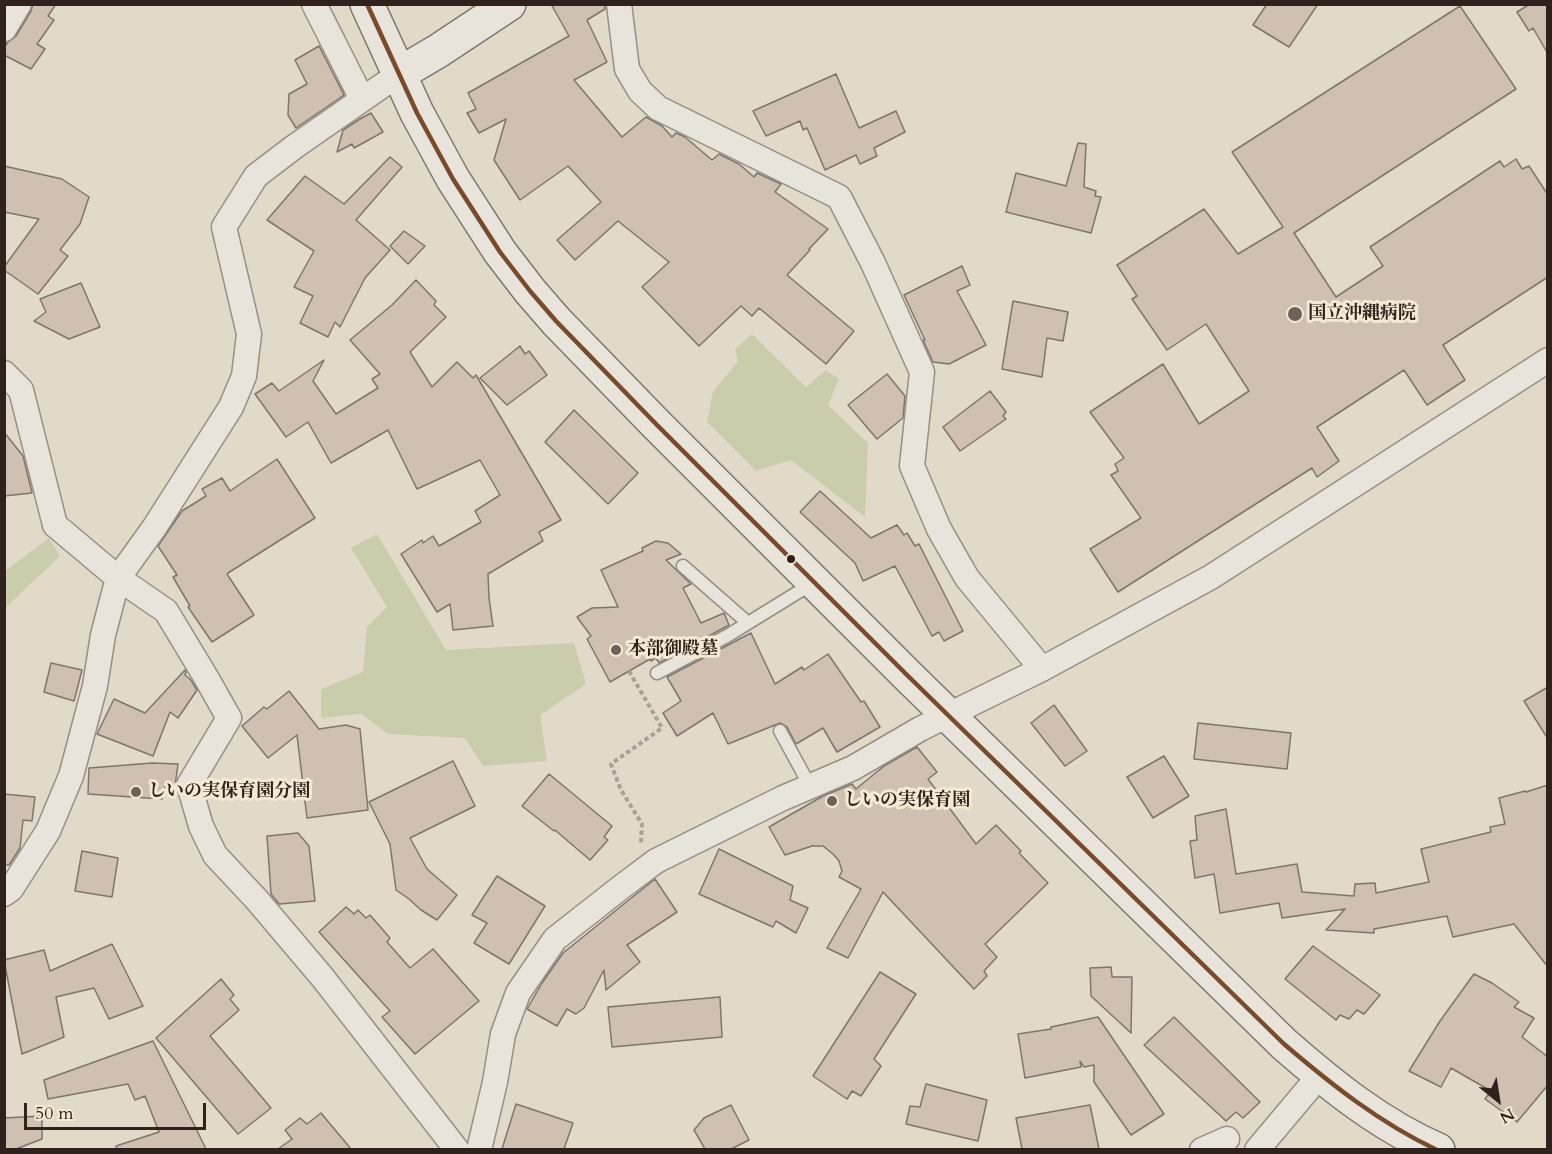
<!DOCTYPE html>
<meta charset="utf-8">
<style>
body{margin:0}
#map{position:relative;width:1552px;height:1154px;overflow:hidden;background:#e2dac8;font-family:Cardo,serif}
canvas{display:block}
.frame{position:absolute;inset:0;border:6px solid #2f211b;pointer-events:none}
.north{position:absolute;left:1468px;top:1070px;width:60px;height:60px;-webkit-text-stroke:4px #f3ead4;paint-order:stroke;rotate:150deg;font-size:16px;font-weight:700;line-height:24px;text-align:center;color:#2f211b}
.north::after{content:'';display:block;margin:auto;width:21px;height:27px;background:#2f211b;clip-path:polygon(50% 0,100% 100%,50% 72%,0 100%)}
.scale{position:absolute;left:24px;top:1103px;width:182px;height:27px;box-sizing:border-box;border:3px solid #2f211b;border-top:0;padding-left:8px;font-size:18px;line-height:21px;white-space:nowrap;color:#2f211b;-webkit-text-stroke:4px #f3ead4;paint-order:stroke}
</style>
<div id="map">
<canvas width="1552" height="1154"></canvas>
<div class="frame"></div>
<div class="north">N</div>
<div class="scale">50 m</div>
</div>
<script>
const ctx = document.querySelector('canvas').getContext('2d');
ctx.lineJoin = 'round';
function paint(path, color) {
  ctx.fillStyle = color;
  ctx.fill(path, 'evenodd');
}
function strokePath(path, color, width, dash) {
  ctx.strokeStyle = color;
  ctx.lineWidth = width;
  ctx.lineCap = dash ? 'butt' : 'round';
  ctx.setLineDash(dash || []);
  ctx.stroke(path);
}
function drawText(font, color, halo, rows, align = 'center') {
  ctx.font = font + ' Cardo,"Noto Serif JP",serif';
  ctx.lineWidth = 6;
  ctx.setLineDash([]);
  ctx.textBaseline = 'middle';
  ctx.strokeStyle = halo;
  ctx.fillStyle = color;
  for (const [text, x, y, turn = 0] of rows) {
    ctx.save();
    ctx.translate(x, y);
    ctx.rotate((+turn || 0) * Math.PI / 180);
    ctx.textAlign = isNaN(turn) ? turn : align;
    if (halo) ctx.strokeText(text, 0, 0);
    ctx.fillText(text, 0, 0);
    ctx.restore();
  }
}
const green = new Path2D(`
 M752,334L806,387L826,370L839,379L828,405L868,443L865,517L791,460L756,471L707,422L713,392L738,361L735,349Z
 M377,534L446,650L574,643L586,684L540,715L547,761L483,766L465,738L388,734L361,714L321,718V689L363,672L367,627L387,607L351,548Z
 M49,538L60,556L5,608V571Z`);
const building = new Path2D(`
 M33,4H56L48,16L54,20L37,44L45,49L31,69L4,55V48L8,42L16,36L31,11Z
 M551,4H605V9L587,20L607,62L574,80L622,137L646,117L662,126L672,137L676,133L685,137L712,160L719,154L739,164L754,177L757,173L781,184L775,192L828,229L809,249L810,250L787,275L854,331L826,364L759,308L752,316L741,306L699,346L642,287L669,262L618,221L575,260L557,240L601,202L568,166L520,200L494,160L506,119L479,133L467,113L476,109L468,93L569,36Z
 M1267,4H1318L1289,47L1253,25Z
 M1530,4H1548V54L1533,28L1529,31L1517,12Z
 M1460,6L1516,89L1294,233L1336,297L1383,266L1370,247L1500,161L1504,167L1516,159L1522,169L1529,166L1548,195V277L1443,345L1465,380L1427,405L1404,370L1317,427L1339,461L1317,477L1312,468L1118,592L1090,549L1141,518L1111,475L1118,471L1115,464L1124,458L1090,412L1163,364L1199,424L1249,391L1206,324L1167,350L1132,299L1137,296L1117,265L1204,209L1238,254L1283,227L1232,152Z
 M319,46L344,95L296,128L288,115L289,94L307,84L295,60Z
 M836,74L859,128L896,111L905,132L874,148L877,156L860,164L856,155L825,170L807,128L803,130L800,121L766,136L753,111Z
 M371,113L383,132L354,148L352,144L337,152L343,130L360,119Z
 M1078,143L1086,144L1084,187L1096,191L1095,196L1101,197L1091,233L1006,212L1016,173L1066,186Z
 M390,157L402,167L356,220L390,250L365,278L340,327L335,322L328,337L300,323L313,296L294,287L314,251L267,220L305,176L344,204Z
 M4,166L62,179L89,197L80,224L60,250L68,256L38,294L4,270V267L39,219L4,212Z
 M404,231L425,246L408,264L390,246Z
 M962,266L970,285L957,291L986,345L949,364L933,362L923,340H925L904,295Z
 M416,280L436,301L434,305L446,317L410,352L432,387L457,362L473,378L476,375L561,520L539,532L543,541L488,574L489,598L493,626L453,630L450,604L437,612L401,554L422,540L423,543L433,536L439,546L481,522L475,511L500,495L480,460L417,489L388,430L331,463L308,422L286,437L255,394L272,383L279,391L324,360L313,381L336,414L378,388L372,379L380,374L350,340L392,305Z
 M81,283L100,327L69,339L34,321L46,312L40,299Z
 M1013,301L1068,312L1063,341L1047,338L1042,377L1002,369Z
 M520,346L525,354L529,351L547,375L507,405L480,378Z
 M887,374L905,396L903,418L877,439L848,405Z
 M990,391L1006,412L1003,416L1006,419L960,451L943,427Z
 M574,410L638,473L608,504L545,442Z
 M4,432L23,456L32,493L4,496Z
 M277,459L315,518L228,573L227,574L254,615L212,642L188,607L190,606L173,577L177,575L158,546L182,511L206,496L202,489L222,478L230,491Z
 M820,491L871,538L897,525L904,535L907,533L915,546L919,544L963,631L944,641L939,632L932,636L895,566L863,581L855,563L800,512Z
 M656,541L668,543L681,554L666,560L691,584L683,588L701,623L724,613L729,625L659,663L656,658L651,661L650,659L610,682L587,639L591,636L577,617L592,608L618,607L601,570L643,551L642,548Z
 M751,633L775,684L802,667L804,670L828,654L861,702L864,701L880,727L837,752L823,728L796,744L787,727L780,723L728,744L713,713L677,736L663,713L681,701L667,677Z
 M51,663L82,670L74,701L44,692Z
 M185,670L186,672L185,675L191,680L197,690L178,718L170,712L153,756L97,734L114,699L145,713Z
 M1548,687V739L1524,701Z
 M289,691L319,729L346,725L360,729L368,810L307,818L297,735L268,758L242,726L264,707L267,709Z
 M1054,705L1087,751L1065,766L1031,723Z
 M1198,723L1291,733L1287,769L1194,759Z
 M917,747L937,772L928,779L976,844L996,825L1021,851L1019,853L1048,883L985,944L997,957L984,971L987,976L974,989L883,892L848,958L827,948L861,889L839,877L842,871L839,861L833,854L823,846H812L785,855L769,827L823,796L852,784L856,789L884,766Z
 M1164,756L1189,796L1153,818L1127,777Z
 M453,761L475,806L410,838L427,869L457,895L437,920L421,910L409,899L396,890L390,844L369,802Z
 M152,763L178,764L175,786L165,787L162,799L88,794L89,768Z
 M549,774L612,826L604,837L608,840L590,860L555,830L554,831L522,806Z
 M1548,785V967L1514,924L1453,937L1447,916L1374,929V933L1326,930L1345,909L1282,918L1279,903L1220,913L1214,874L1195,878L1190,841L1197,840L1195,816L1226,809L1236,874L1297,864L1302,892L1354,896L1355,884L1375,883L1376,893L1429,882L1421,849L1491,832L1490,827L1505,824L1499,798L1525,791L1526,792Z
 M4,794L35,797L32,821L23,820L20,848L9,865H4Z
 M298,833L309,846L315,901L279,904L271,894L267,836Z
 M719,849L793,886L790,900L808,908L796,933L776,921L773,927L699,894Z
 M82,851L118,858L112,897L75,891Z
 M497,876L545,906L509,964L474,943L487,923L472,915Z
 M655,879L677,912L627,945L640,962L606,990L604,970L584,1008L576,1014L567,1009L557,1026L527,1009L542,983L563,953Z
 M346,907L354,914L358,910L366,918L370,915L390,938L387,942L410,968L433,949L479,1001L415,1054L382,1017L390,1011L319,932Z
 M112,944L143,1006L109,1019L94,988L56,997L64,1037L22,1054L4,960L44,950L50,971Z
 M1313,946L1380,995L1364,1014L1357,1010L1349,1019L1340,1015L1336,1020L1285,979Z
 M1111,967L1112,977H1132L1131,1033L1091,996L1090,968Z
 M880,972L916,994L874,1059L881,1066L861,1096L852,1091L847,1099L813,1076Z
 M1474,974L1492,983L1519,1002L1514,1007L1534,1018L1522,1037L1548,1057V1085L1517,1122L1485,1099L1491,1091L1451,1068L1441,1087L1409,1071L1440,1021Z
 M221,979L234,995L230,999L239,1010L210,1036L271,1108L238,1134L156,1038Z
 M720,997L722,1037L612,1047L608,1007Z
 M1098,1017L1164,1114L1131,1135L1094,1082V1065L1084,1067L1080,1061L1081,1067L1025,1078L1018,1034L1051,1029V1027Z
 M1174,1017L1260,1102L1243,1118L1236,1112L1226,1121L1144,1045Z
 M153,1041L206,1149H117L116,1146L159,1132L145,1096L135,1100L128,1084L48,1099L44,1080Z
 M926,1084L987,1100L978,1141L906,1124L910,1106L920,1107Z
 M516,1104L573,1123L564,1149H502Z
 M731,1105L749,1140L731,1149H705L694,1130L704,1118Z
 M1090,1105L1099,1149H1022L1016,1118Z
 M321,1113L351,1149H278L292,1139L285,1130L300,1118L307,1124Z
 M42,1116V1139L16,1149H4V1118Z`);
const path = new Path2D(`
 M629,671L662,728L611,764L621,790L642,824L641,843`);
const lane = new Path2D(`
 M683,566L748,623
 M657,673L727,636L813,583
 M780,731L810,786`);
const street = new Path2D(`
 M314,4L362,99
 M619,4L627,69L640,91L658,108L839,197L873,263L922,372L912,466L939,529L967,578L1042,669
 M4,29L19,4
 M4,373L21,390L55,525L118,578L166,611L207,679L229,718L189,785L201,826L215,855L257,900L323,978L457,1150
 M4,894L11,889L48,831L71,776L95,686L103,635L118,578L154,528L231,407L244,376L249,334L224,227L256,176L294,147L399,74
 M479,1150L495,1082L503,1034L518,993L555,939L620,888L656,861L783,798L853,768L920,729L1042,669L1211,577L1548,360
 M1202,1150L1227,1139
 M1257,1150L1320,1075`);
const secondary = new Path2D(`
 M367,4L417,113L453,179L500,252L530,291L556,321L656,424L907,675L1284,1044C1331,1085 1380,1125 1438,1150
 M399,74L438,51L509,4`);
const bus1 = new Path2D(`
 M367,4L417,113L453,179L500,252L530,291L556,321L656,424L907,675L1284,1044C1332,1085 1380,1123 1437,1150`);
const markers = [
 [1295,314,8,"#6e6258"],
 [791,559,5,"#2f211b"],
 [616,650,6,"#6e6258"],
 [136,792,6,"#6e6258"],
 [832,801,6,"#6e6258"]
];
const poiNames = [
 ["国立沖縄病院",1308,314],
 ["本部御殿墓",628,650],
 ["しいの実保育園分園",148,792],
 ["しいの実保育園",844,801]
];
paint(green, '#c9cdab');
paint(building, '#cfc0b2');
strokePath(building, '#7c766d', 1.5);
strokePath(lane, '#958f84', 15);
strokePath(street, '#958f84', 27);
strokePath(secondary, '#7c766d', 36);
strokePath(path, '#a6a29b', 4, [4.5, 3]);
strokePath(lane, '#e8e4db', 12);
strokePath(street, '#e8e4db', 24);
strokePath(secondary, '#e8e4db', 33);
strokePath(bus1, '#7a4b2a', 4.5);
for (const [x, y, r, color] of markers) {
  const dot = new Path2D();
  dot.arc(x, y, r, 0, 2 * Math.PI);
  ctx.fillStyle = color;
  ctx.fill(dot);
  strokePath(dot, '#f3ead4', 2);
}
drawText('bold 18px', '#2f211b', '#f3ead4', poiNames, 'left');
</script>
